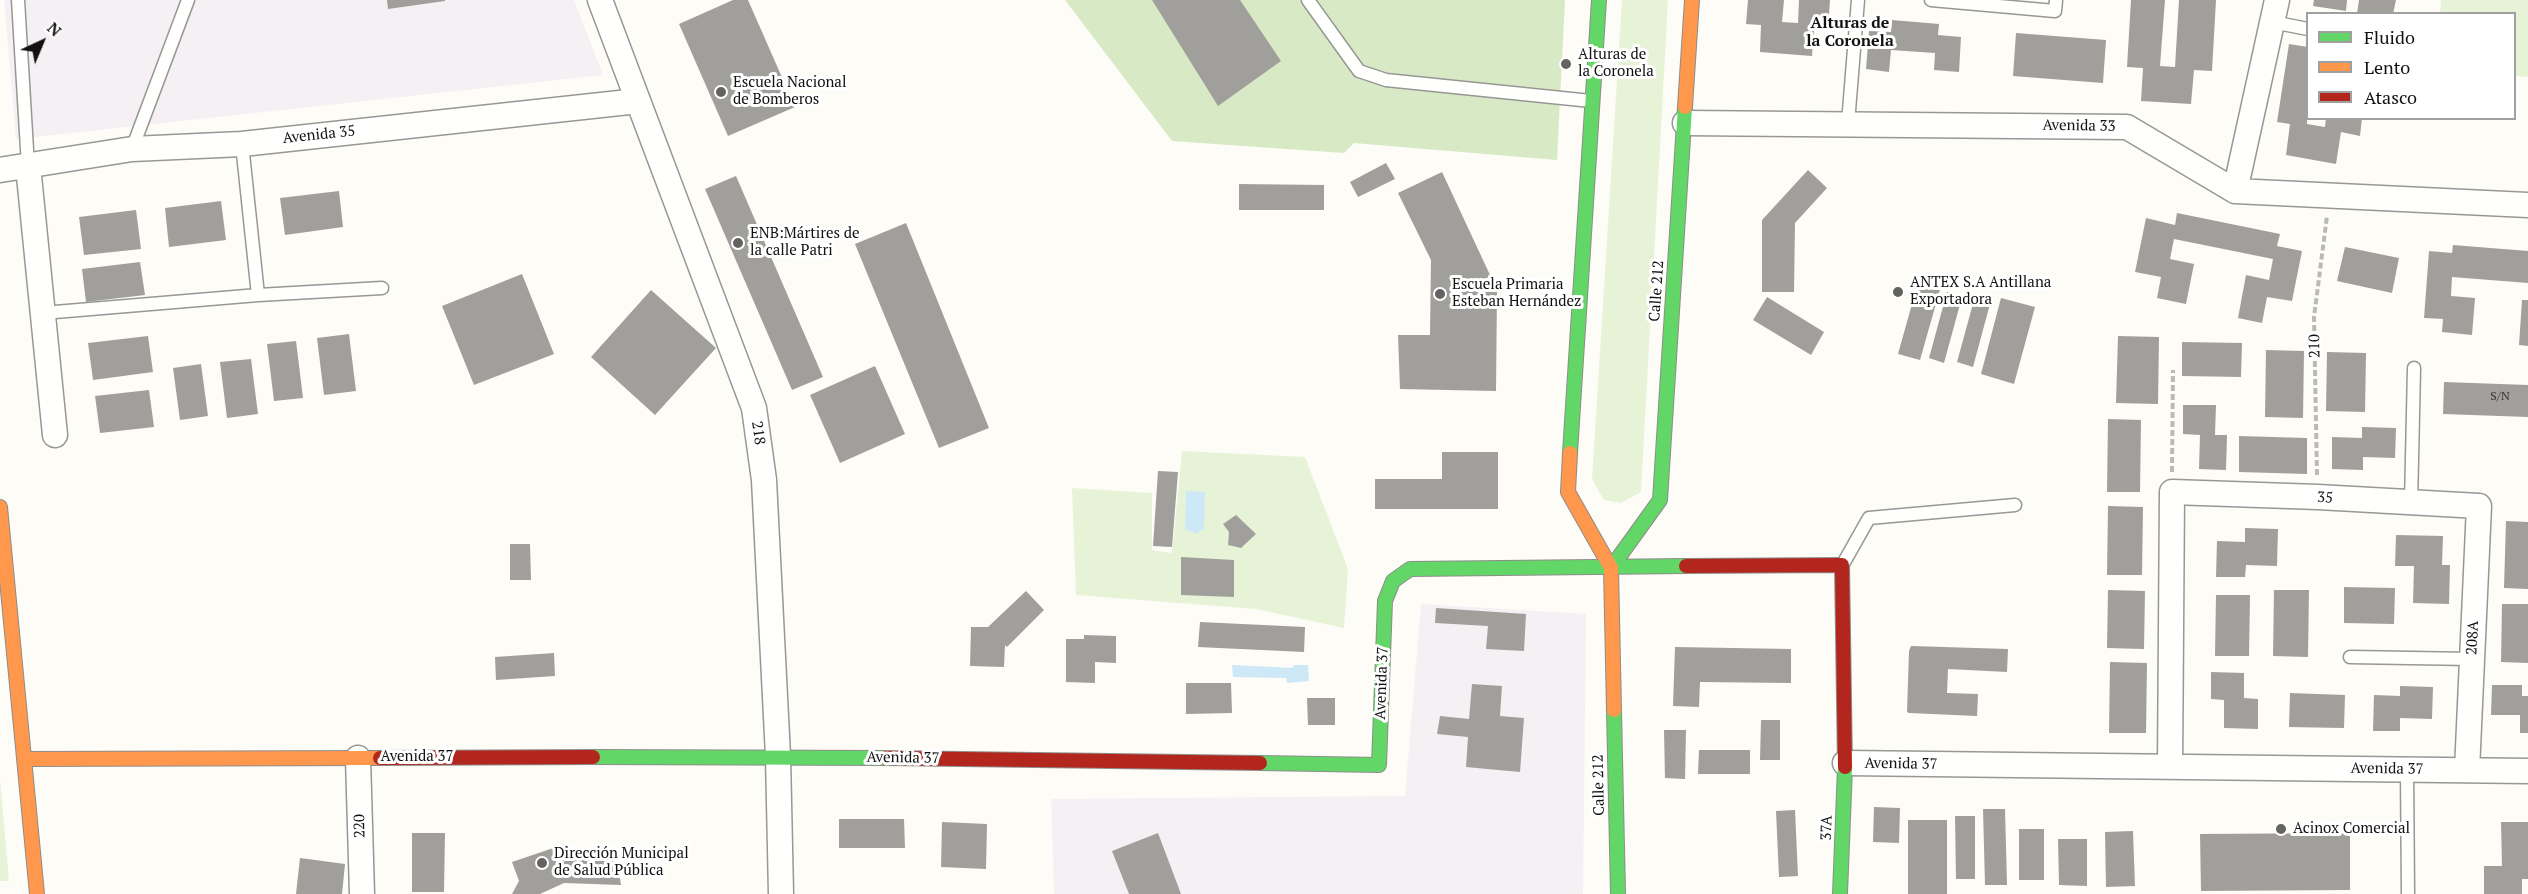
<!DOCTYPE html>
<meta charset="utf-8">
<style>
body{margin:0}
#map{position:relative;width:2528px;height:894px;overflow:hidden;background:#fdfcf7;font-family:"PT Serif",serif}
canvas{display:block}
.legend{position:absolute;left:2306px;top:12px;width:210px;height:108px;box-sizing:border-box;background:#fff;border:2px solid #a0a0a0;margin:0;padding:8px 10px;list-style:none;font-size:18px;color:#111}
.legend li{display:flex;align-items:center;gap:12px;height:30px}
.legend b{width:30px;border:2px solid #a0a0a0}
.north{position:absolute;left:12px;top:12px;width:60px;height:60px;-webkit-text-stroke:4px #fff;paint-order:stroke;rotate:44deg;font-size:16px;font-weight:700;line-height:24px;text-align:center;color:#111}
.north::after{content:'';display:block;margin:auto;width:21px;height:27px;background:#111;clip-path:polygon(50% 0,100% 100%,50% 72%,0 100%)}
</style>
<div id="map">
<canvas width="2528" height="894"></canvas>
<ul class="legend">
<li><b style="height:8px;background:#63d668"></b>Fluido</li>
<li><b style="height:8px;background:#ff974d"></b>Lento</li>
<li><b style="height:8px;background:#b3261e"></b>Atasco</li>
</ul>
<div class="north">N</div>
</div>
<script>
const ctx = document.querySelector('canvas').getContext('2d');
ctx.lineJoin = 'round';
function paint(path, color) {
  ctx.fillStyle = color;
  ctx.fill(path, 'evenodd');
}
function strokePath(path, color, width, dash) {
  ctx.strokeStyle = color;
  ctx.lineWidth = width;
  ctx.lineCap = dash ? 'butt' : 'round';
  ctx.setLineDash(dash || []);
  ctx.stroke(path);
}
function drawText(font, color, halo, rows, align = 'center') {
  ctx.font = font + ' "PT Serif",serif';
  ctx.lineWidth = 6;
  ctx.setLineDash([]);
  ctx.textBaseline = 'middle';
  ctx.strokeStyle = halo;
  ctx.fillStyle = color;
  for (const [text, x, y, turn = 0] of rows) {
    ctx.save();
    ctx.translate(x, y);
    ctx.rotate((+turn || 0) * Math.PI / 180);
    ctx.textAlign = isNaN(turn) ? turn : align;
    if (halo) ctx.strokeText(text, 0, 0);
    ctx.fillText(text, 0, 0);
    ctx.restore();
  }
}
const industrial = new Path2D(`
 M4,0H574L603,75L16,139Z
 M1421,604L1586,614L1583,894H1054L1051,799L1405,796Z`);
const green = new Path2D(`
 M1622,0H1668L1641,492L1621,503L1604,500L1592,479Z
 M2441,0H2528V77L2515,76L2514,14L2440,13Z
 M1182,451L1305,457L1348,569L1344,628L1256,609L1076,595L1072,488L1152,493V550L1172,553Z
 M0,779L9,881H0Z`);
const forest = new Path2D(`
 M1065,0H1565L1557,160L1354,143L1344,153L1172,141Z`);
const water = new Path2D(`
 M1186,491L1205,492L1204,530H1200L1197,534L1185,529Z
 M1232,665L1292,668L1294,665H1308L1309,681L1287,683L1286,678L1233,677Z`);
const building = new Path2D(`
 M387,0H445V1L388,9Z
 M733,0H748L795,107L728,136L679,24Z
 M1152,0H1240L1281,61L1218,106Z
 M1748,0H1784L1782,22L1798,23L1799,0H1830L1828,29L1814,28L1812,56L1760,52L1761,25L1746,24Z
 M2131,0H2165L2160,66L2175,67L2179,0H2216L2212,71L2194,70L2191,104L2141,101L2143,68L2127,67Z
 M2314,0H2347L2346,11L2313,6Z
 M2359,0H2396L2393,14H2357Z
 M1892,20L1939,24L1938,35L1961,37L1959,72L1934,70L1935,53L1891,50L1889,72L1866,69L1869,31L1891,32Z
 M2016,33L2106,40L2103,83L2013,76Z
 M2289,44L2308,47L2307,124L2325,127L2326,118H2362L2360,136L2341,132L2336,164L2286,155L2290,124L2277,122Z
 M1386,163L1395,179L1358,197L1350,182Z
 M1808,170L1827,188L1795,223L1794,292H1762V220Z
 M1442,172L1497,290L1496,391L1400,389L1398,335H1430L1431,260L1398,193Z
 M736,176L823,377L792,390L705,189Z
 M1239,184L1324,185V210H1239Z
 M339,191L343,227L285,235L280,198Z
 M221,201L226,240L169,247L165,208Z
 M136,210L141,249L84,255L79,217Z
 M2177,213L2280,234L2277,246L2302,251L2292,301L2267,297L2262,323L2238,318L2246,275L2269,280L2273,259L2174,239L2170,259L2194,264L2186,304L2157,298L2161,277L2135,272L2146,218L2175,225Z
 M906,223L989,428L939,448L855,244Z
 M2453,245L2528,251V283L2452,277L2451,296L2475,298L2472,335L2442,332L2443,319L2424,318L2429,251L2452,253Z
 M2345,247L2399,258L2392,293L2337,281Z
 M140,262L145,295L86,302L82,269Z
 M522,274L554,354L474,385L442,306Z
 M1919,279L1941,286L1920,360L1898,354Z
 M651,290L716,348L655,415L591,357Z
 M1947,292L1962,297L1944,363L1929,358Z
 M1767,297L1824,332L1811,355L1753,320Z
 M2001,298L2035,307L2014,384L1981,374Z
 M1974,300L1990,304L1973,367L1957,362Z
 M2522,300H2528V346L2519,345Z
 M349,334L356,391L324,395L317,338Z
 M148,336L153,372L93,380L88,343Z
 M2118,336L2159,337L2158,404L2116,403Z
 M296,341L303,398L274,401L267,344Z
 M2182,342L2242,343L2241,377L2182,376Z
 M2266,350L2304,351L2303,418L2265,417Z
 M2327,352L2366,353L2365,412L2326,411Z
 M251,359L258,414L227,418L220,362Z
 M201,364L208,416L180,420L173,368Z
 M875,366L905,434L840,463L810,395Z
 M2444,382L2528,385V417L2443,414Z
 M149,390L154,427L100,433L95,396Z
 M2183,405H2216L2215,435H2227L2226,470L2199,469L2200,435L2183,434Z
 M2108,419L2141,420L2140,492H2107Z
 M2362,427L2396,428L2395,458L2363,457V470L2332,469V437L2362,438Z
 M2239,436L2307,438V474L2239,472Z
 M1442,452H1498V509H1375V479H1442Z
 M1158,471L1178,472L1172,547L1153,546Z
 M2108,506L2143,507L2142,575H2107Z
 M1236,515L1256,534L1241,548L1228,545L1229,532L1223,524Z
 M2506,521L2528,522V589L2504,588Z
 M2245,528L2278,529L2277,566L2246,565L2245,577H2216L2217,541L2245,542Z
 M2396,535L2443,536L2442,565H2450L2449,604L2413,603L2414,566H2395Z
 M510,544H530L531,580H510Z
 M1181,557L1234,560V597L1181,595Z
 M2344,587L2395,588L2394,624L2344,623Z
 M2108,590L2145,591L2144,649L2107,648Z
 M2274,590H2309L2308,657L2273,656Z
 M1026,591L1044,610L1007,647L1005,645L1004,667L970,666L971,627H988Z
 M2216,595H2250L2249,656H2215Z
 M2502,604H2528V663L2501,662Z
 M1436,608L1526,614L1524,651L1486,649L1488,626L1435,623Z
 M1200,622L1305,627L1304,652L1198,647Z
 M1084,635L1116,636V663L1095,662V683L1066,682V639H1084Z
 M1911,646L2008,649L2007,672L1948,669L1947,693L1978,694L1977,716L1909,713L1907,712L1909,651Z
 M1675,647L1791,649V683L1700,682L1699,707L1673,706Z
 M554,653L555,676L496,680L495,657Z
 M2110,662L2147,663L2146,733H2109Z
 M2211,672L2244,673V698L2258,699V729L2224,728V700L2211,699Z
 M1186,683H1231L1232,713L1186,714Z
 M1472,684L1502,686L1500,716L1524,718L1520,772L1466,767L1468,737L1437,734L1440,716L1469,719Z
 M2492,685H2522V696H2528V733H2520V715H2491Z
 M2400,686L2433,687L2432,719L2400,718V731H2373L2374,695L2400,696Z
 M2290,693L2345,695L2344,728L2289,727Z
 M1307,698H1335V725H1308Z
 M1761,720H1780V760H1760Z
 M1664,730H1686L1685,779L1665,778Z
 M1699,750H1750V774H1698Z
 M1874,807L1900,808L1899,843L1873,842Z
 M1983,809H2005L2007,885H1985Z
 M1795,810L1798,876L1779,877L1776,811Z
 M1955,816H1975V879H1956Z
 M839,819H904L905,848H839Z
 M1908,820H1947V894H1908Z
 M942,822L987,824L986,869L941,867Z
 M2501,822H2528V879H2522V894H2484V866H2502Z
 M2019,829H2044V880H2019Z
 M2133,831L2135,886L2106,887L2105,832Z
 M412,833H445L444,892H412Z
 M1158,833L1181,894H1129L1112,851Z
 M2350,833V890L2201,891L2200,834Z
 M2058,839H2087V886L2059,885Z
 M565,844L571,858L617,857L621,885L564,883L540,894H512L519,881L512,862Z
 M300,858L345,864L342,894H296Z`);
const path = new Path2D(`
 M2172,472L2173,370
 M2317,475L2314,317L2327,216`);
const lane = new Path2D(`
 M18,0L28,166
 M1308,0L1359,71L1386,80L1591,101
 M1931,0L2055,11L2056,0
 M2272,22L2308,29
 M1848,123L1858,0
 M242,144L258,295
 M132,149L188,0
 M43,313L258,295L382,288
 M2411,504L2414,368
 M1843,564L1869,518L2015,505
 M2350,657L2472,659
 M2407,769L2408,894`);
const street = new Path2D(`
 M600,0L754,408L764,480L778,756L781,894
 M1685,123L2127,127L2235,191L2528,205
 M28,166L55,435
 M0,170L132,149L242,144L638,101
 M2235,191L2277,0
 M358,758L362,894
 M1845,763L2528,771
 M2170,767L2172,492L2318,497L2479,506L2467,770`);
const fast = new Path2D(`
 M1570,453L1599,0
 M1611,568L1660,500L1685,107
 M1614,710L1618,894
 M593,757L886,758
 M1260,763L1379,765L1385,601L1393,581L1410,569L1686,566
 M1840,894L1845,767`);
const slow = new Path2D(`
 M1685,107L1692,0
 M1570,453L1568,492L1611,568L1614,710
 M0,507L37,894
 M24,759L380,758`);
const jam = new Path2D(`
 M1686,566L1842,565L1845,767
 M380,758L593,757
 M886,758L1260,763`);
const markers = [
 [1566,64,6,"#646362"],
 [721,92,6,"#646362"],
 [738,243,6,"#646362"],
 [1898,292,6,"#646362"],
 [1440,294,6,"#646362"],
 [2281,829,6,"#646362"],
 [542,863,6,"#646362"]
];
const numberNames = [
 ["S/N",2500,397]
];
const poiNames = [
 ["Alturas de",1578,55],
 ["la Coronela",1578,72],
 ["Escuela Nacional",733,83],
 ["de Bomberos",733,100],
 ["ENB:Mártires de",750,234],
 ["la calle Patri",750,251],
 ["ANTEX S.A Antillana",1910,283],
 ["Exportadora",1910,300],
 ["Escuela Primaria",1452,285],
 ["Esteban Hernández",1452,302],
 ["Acinox Comercial",2293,829],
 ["Dirección Municipal",554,854],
 ["de Salud Pública",554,871]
];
const streetNames = [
 ["Avenida 33",2079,126,1],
 ["Avenida 35",319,135,-6],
 ["Calle 212",1657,291,-86],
 ["210",2315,346,-91],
 ["218",758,433,82],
 ["35",2325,498,4],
 ["208A",2473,638,-87],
 ["Avenida 37",1382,683,-88],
 ["Avenida 37",417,757],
 ["Avenida 37",903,758,1],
 ["Avenida 37",1901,764,1],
 ["Avenida 37",2387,769,1],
 ["Calle 212",1599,785,-91],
 ["220",360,826,-91],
 ["37A",1827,828,-88]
];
const neighbourhoodNames = [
 ["Alturas de",1850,23],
 ["la Coronela",1850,41]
];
paint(industrial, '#f5f0f3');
paint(green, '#e7f3d7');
paint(forest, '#d8eac5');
paint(water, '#cde8f7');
paint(building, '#a19f9c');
strokePath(lane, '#979795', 15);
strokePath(street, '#979795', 27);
strokePath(fast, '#8e8d8b', 16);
strokePath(slow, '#8e8d8b', 16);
strokePath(jam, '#8e8d8b', 16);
strokePath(path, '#b9b9b8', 4, [6, 3]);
strokePath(lane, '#fffffe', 12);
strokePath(street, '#fffffe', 24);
strokePath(fast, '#63d668', 14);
strokePath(slow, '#ff974d', 14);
strokePath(jam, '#b3261e', 14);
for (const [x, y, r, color] of markers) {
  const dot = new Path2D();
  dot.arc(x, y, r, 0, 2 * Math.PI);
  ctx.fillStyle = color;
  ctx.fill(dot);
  strokePath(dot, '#fff', 2);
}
drawText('12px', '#353434', null, numberNames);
drawText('15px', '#111', '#fff', poiNames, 'left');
drawText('15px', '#111', '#fff', streetNames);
drawText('bold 16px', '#111', '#fff', neighbourhoodNames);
</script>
